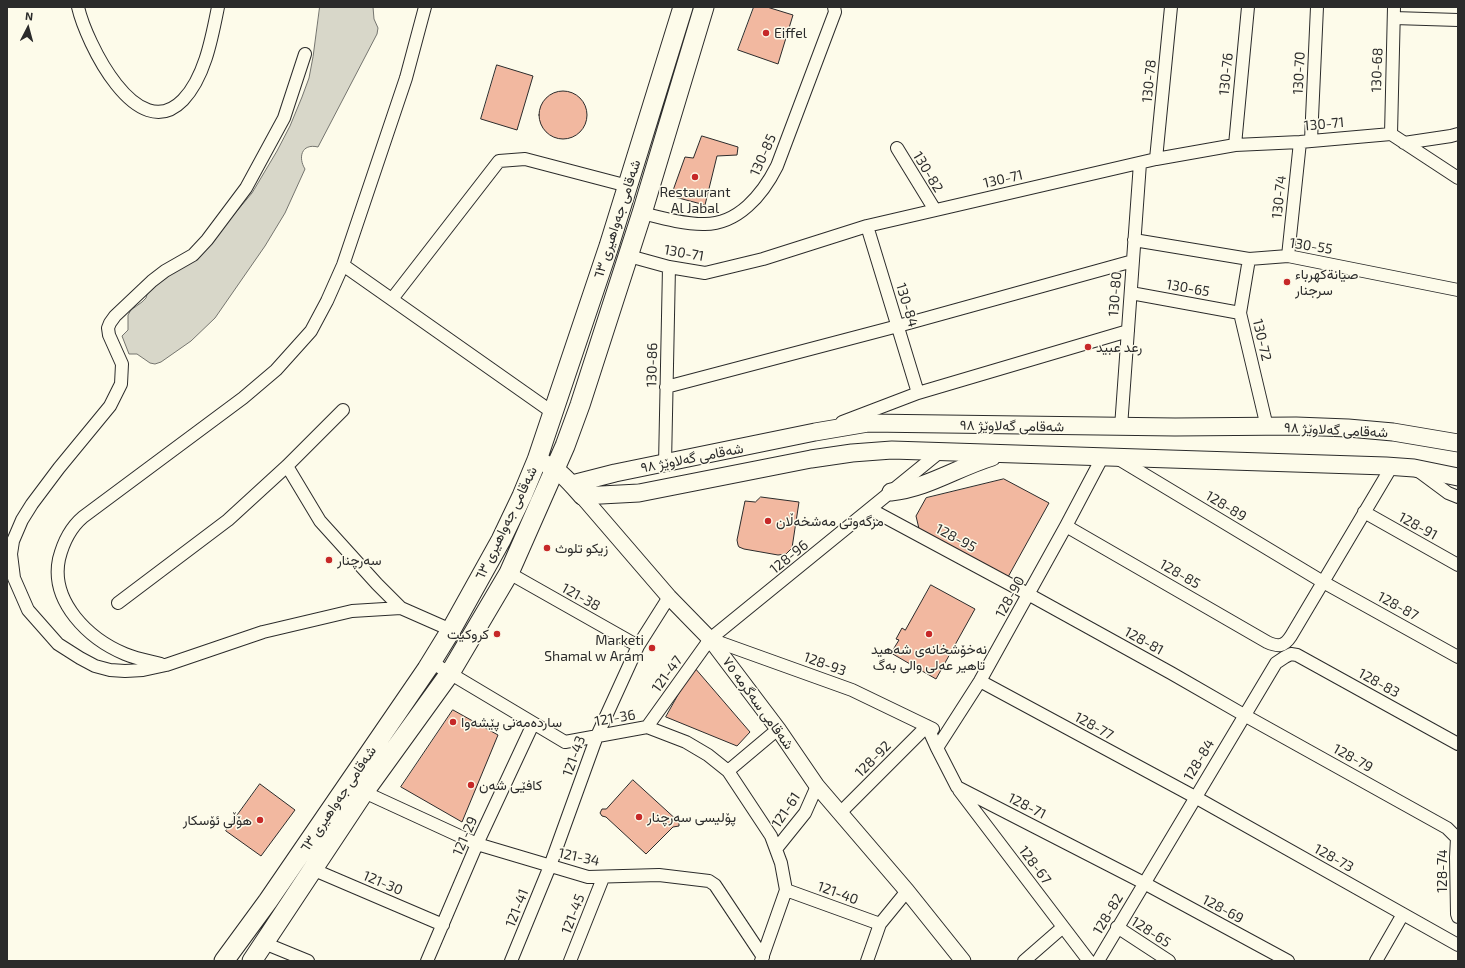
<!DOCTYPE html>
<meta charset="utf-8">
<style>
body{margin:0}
#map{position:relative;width:1465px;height:968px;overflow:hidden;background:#fdfbea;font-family:"Exo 2",sans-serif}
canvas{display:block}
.frame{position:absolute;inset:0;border:8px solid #2b2b2b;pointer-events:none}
.north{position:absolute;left:8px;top:8px;width:40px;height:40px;-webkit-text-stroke:3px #fdfbea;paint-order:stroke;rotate:6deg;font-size:11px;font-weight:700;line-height:16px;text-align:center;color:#2b2b2b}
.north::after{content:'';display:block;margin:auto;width:14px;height:18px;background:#2b2b2b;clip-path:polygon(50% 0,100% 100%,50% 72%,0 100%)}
</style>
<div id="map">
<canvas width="1465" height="968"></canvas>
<div class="frame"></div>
<div class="north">N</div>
</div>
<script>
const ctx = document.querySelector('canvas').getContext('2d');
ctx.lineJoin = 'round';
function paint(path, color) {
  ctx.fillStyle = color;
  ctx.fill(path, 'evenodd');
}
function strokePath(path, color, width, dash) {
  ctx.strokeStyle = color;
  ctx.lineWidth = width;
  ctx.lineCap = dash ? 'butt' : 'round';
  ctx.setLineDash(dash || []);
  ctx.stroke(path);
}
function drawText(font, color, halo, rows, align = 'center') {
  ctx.font = font + ' "Exo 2",Vazirmatn,sans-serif';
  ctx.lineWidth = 3;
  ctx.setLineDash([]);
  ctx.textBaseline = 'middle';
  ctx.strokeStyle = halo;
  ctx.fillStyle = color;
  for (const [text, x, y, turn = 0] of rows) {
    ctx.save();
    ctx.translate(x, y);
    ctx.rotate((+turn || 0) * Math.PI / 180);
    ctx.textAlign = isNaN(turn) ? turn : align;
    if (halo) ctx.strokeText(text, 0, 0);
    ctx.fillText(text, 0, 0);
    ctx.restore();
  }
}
const water = new Path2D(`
 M320,7H373L374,19L378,28L377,34L318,147C301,143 298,158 305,169L285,213L265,246L215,318L191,341L161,362L155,364L150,363L137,354H129L122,336L128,330V315L131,310L142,302L146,298L148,291L215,237L252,193L277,151L290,126L302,97L309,78L313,57Z`);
const building = new Path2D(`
 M754,7H767L793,15L778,64L738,50Z
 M497,65L533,76L517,130L481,119Z
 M539 115a24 24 0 1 1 48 0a24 24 0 1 1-48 0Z
 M702,136L738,147L737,155L717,156L705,205L671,196L685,157L693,158Z
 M1004,479L1049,503L1008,577L920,533L916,516L926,498Z
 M761,497L799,502L792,548L786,554L778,555L744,549L739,547L738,545L737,540L745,501L755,502Z
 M931,585L975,609L936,679L891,653L899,640L896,639L902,628L905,630Z
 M694,667L750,732L737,746L666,717Z
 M453,710L498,735L462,822L401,787Z
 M633,780L679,822V826L673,827L646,854L606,817L602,816L600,813L602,809H606Z
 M260,784L295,810L261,856L226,831Z`);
const minor = new Path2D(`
 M78,7C86,42 137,147 183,100C205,77 212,37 218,7
 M1394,18L1458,20
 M305,54L284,118L246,188L207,240L193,255L165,271L152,281L115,316L110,323L108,328L109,335L122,364L121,384L110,406L59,468L32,504L22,520L13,541L11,554L14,578L28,610L58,644L80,658L95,666L110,670L125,671L143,670L166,665L263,632L352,611L401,608L451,630
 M1391,134L1394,7
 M1391,134L1458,178
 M1311,140L1317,7
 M1404,143L1451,136L1458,134
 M1235,145L1248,7
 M897,148L935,210
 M1156,159L1171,7
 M642,213C662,218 683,224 703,224C738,225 763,194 777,166L835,12L834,7
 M867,226L918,393
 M1134,240L1249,259L1288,256L1458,290
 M629,256L669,267L705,273L763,259L867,226L1156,159L1235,145L1300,142L1391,134
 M1288,256L1300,142
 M1249,259L1240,313L1267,427
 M343,265L552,412
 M1131,293L1240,313
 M392,299L499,161L525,159L628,186
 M666,387L898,326L1133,261
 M842,422L918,393L1128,331
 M1121,427L1140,163
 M1117,458L1323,582L1458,657
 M665,464L669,267
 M287,466L320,521L377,584L401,608
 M1417,470L1448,493L1458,497
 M870,509L1028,594L1171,673L1244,715L1447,828L1457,838L1456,857L1457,914L1458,917
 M1364,512L1458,565
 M1066,526L1267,642C1278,647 1284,647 1291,636L1392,466
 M509,573L638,646
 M118,603L228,520L287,466L343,410
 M710,639L852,690L933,729
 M431,662L565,742L647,727L686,742L708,755L728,771L771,836L781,863L786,890L761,961
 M161,664C149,661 137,659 125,654C89,639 50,602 59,559C63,543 70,528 83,517L243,398L276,370L311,331L327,301L343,265L406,78L425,7
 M980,681L1195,797L1458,945
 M927,726L937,748L957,787L1144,883L1288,961
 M647,727L710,639L941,451
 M937,748L980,681L1066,526L1103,456
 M728,771L778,729
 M959,790L1089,961
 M364,792L477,844L588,877L659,875L709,881L715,885L763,957
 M840,813L927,726
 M776,849L805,813L817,786
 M312,869L443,925
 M786,890L880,924
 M1117,927L1169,961
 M264,943L308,961
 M427,961L477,844L533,724
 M511,961L550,866L597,736L638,646L669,597
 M570,961L603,878
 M867,961L880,924L907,891
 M1024,961L1063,927
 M1098,961L1276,663L1285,657L1291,654L1297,655L1458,744
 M1376,961L1403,914`);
const tertiary = new Path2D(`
 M582,496L669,597L710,639L778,729L817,786L907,891L963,961`);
const secondary = new Path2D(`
 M537,460C557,467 568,480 582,496L639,493L811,459L852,453L892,450L1386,466L1414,468L1458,477
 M572,484L615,473L815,432L868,423L1175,427L1296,426L1348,428L1393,432L1458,443
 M891,492C928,488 956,468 992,457`);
const primary = new Path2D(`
 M224,961L268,901L427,669L451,630L501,540L522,496L537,460L609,246L683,7
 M252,961L364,792L450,673L509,573L565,446L580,405L642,213L704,7`);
const markers = [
 [766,33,4,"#c62828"],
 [695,177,4,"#c62828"],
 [1287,282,4,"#c62828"],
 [1088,347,4,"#c62828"],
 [768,521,4,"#c62828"],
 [547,548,4,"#c62828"],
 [329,560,4,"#c62828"],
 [497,634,4,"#c62828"],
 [929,634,4,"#c62828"],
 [652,648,4,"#c62828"],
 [453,722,4,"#c62828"],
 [471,785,4,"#c62828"],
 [639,817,4,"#c62828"],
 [260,820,4,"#c62828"]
];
const poiNames = [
 ["Eiffel",774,33],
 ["Restaurant",695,192,"center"],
 ["Al Jabal",695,208,"center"],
 ["صيانةكهرباء",1295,274],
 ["سرجنار",1295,290],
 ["رعد عبيد",1096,347],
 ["مزگەوتی مەشخەڵان",776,521],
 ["زيكو تلوث",555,548],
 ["سەرچنار",337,560],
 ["كروكيت",489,634,"right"],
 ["Marketi",644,640,"right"],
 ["Shamal w Aram",644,656,"right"],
 ["نەخۆشخانەی شەهید",929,649,"center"],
 ["تاهیر عەلی والی بەگ",929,665,"center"],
 ["ساردەمەنی پێشەوا",461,722],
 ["کافێی شەن",479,785],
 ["پۆلیسی سەرچنار",647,817],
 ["هۆڵی ئۆسکار",252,820,"right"]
];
const streetNames = [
 ["130-68",1377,70,-88],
 ["130-70",1299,73,-87],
 ["130-76",1226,74,-84],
 ["130-78",1149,81,-84],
 ["130-71",1324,124,-5],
 ["130-85",763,155,-66],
 ["130-82",928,172,59],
 ["130-71",1003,179,-13],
 ["130-74",1279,197,-84],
 ["شەقامی جەواهیری ٦٣",617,219,-72],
 ["130-55",1311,246,9],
 ["130-71",684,253,10],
 ["130-65",1188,288,10],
 ["130-80",1115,294,-86],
 ["130-84",907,305,73],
 ["130-72",1262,340,77],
 ["130-86",652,365,-89],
 ["شەقامی گەلاوێژ ٩٨",1012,426,1],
 ["شەقامی گەلاوێژ ٩٨",1336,430,3],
 ["شەقامی گەلاوێژ ٩٨",692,458,-11],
 ["128-89",1226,506,31],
 ["شەقامی جەواهیری ٦٣",506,523,-64],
 ["128-91",1418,526,29],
 ["128-95",956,538,28],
 ["128-96",789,557,-39],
 ["128-85",1180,574,30],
 ["121-38",581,597,29],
 ["128-90",1010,597,-61],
 ["128-87",1398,606,29],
 ["128-81",1144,641,29],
 ["128-93",825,664,20],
 ["121-47",667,674,-54],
 ["128-83",1379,683,29],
 ["شەقامی سەگرمە ٧٥",758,703,54],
 ["121-36",615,718,-10],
 ["128-77",1094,726,29],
 ["121-43",574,756,-70],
 ["128-79",1353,758,29],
 ["128-92",873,759,-45],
 ["128-84",1199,760,-59],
 ["شەقامی جەواهیری ٦٣",338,799,-56],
 ["128-71",1027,806,27],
 ["121-61",786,810,-56],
 ["121-29",465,836,-66],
 ["121-34",579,857,12],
 ["128-73",1334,858,29],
 ["128-67",1035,865,53],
 ["128-74",1442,871,-90],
 ["121-30",383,883,23],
 ["121-40",838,893,20],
 ["121-41",517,908,-68],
 ["128-69",1223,909,28],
 ["121-45",573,914,-69],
 ["128-82",1108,914,-59],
 ["128-65",1151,932,33]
];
paint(water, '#d8d7c9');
strokePath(water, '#74746e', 1);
paint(building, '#f2b8a0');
strokePath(building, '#2b2b2b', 1);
strokePath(minor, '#2b2b2b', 14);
strokePath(tertiary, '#2b2b2b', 17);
strokePath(secondary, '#2b2b2b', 19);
strokePath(primary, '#2b2b2b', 21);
strokePath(minor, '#fdfbea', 12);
strokePath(tertiary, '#fdfbea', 15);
strokePath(secondary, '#fdfbea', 17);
strokePath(primary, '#fdfbea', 19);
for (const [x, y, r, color] of markers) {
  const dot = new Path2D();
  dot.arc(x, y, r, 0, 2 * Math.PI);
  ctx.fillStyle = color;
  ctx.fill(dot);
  strokePath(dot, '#fdfbea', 1.5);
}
drawText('14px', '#2b2b2b', '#fdfbea', poiNames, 'left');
drawText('14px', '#2b2b2b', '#fdfbea', streetNames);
</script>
